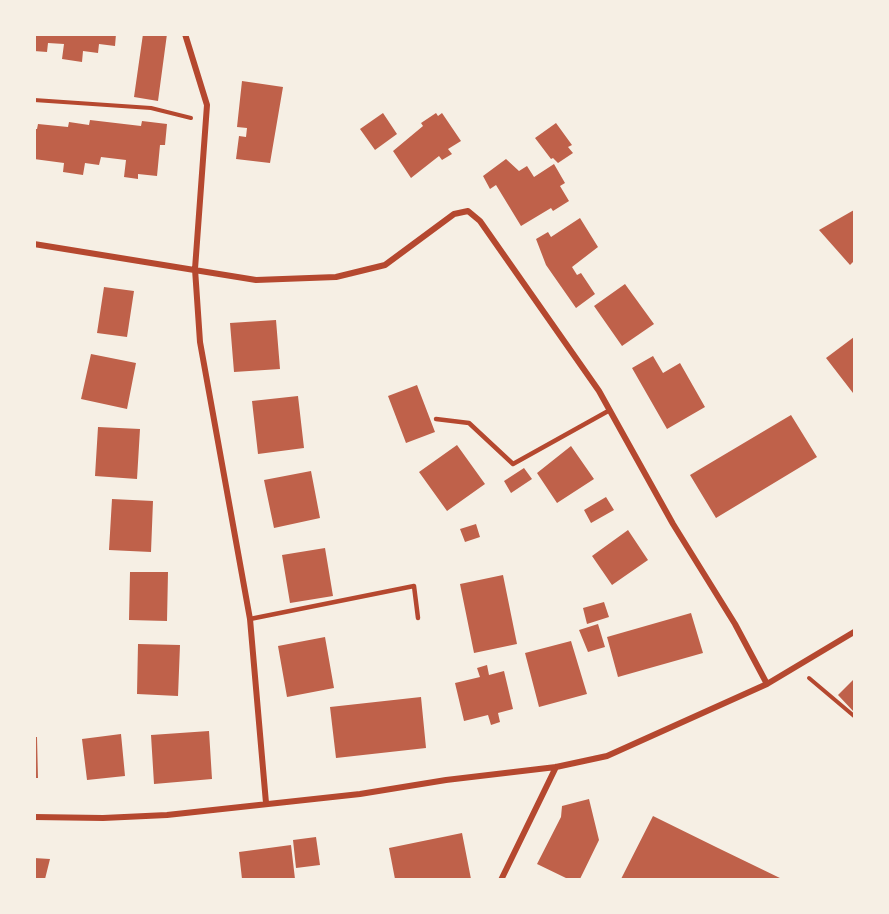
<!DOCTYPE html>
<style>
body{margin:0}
#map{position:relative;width:889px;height:914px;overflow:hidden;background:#f6efe4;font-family:Arial,sans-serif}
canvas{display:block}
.frame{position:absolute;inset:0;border:36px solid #f6efe4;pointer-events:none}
</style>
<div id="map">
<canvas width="889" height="914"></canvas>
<div class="frame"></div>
</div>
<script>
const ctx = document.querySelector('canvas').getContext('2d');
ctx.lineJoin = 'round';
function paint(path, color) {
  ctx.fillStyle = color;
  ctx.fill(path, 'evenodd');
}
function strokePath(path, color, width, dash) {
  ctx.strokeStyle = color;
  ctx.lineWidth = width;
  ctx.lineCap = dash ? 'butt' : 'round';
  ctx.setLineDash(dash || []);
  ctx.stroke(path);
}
const building = new Path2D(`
 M34,34H116L115,46L99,44L98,53L83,51L82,62L62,59L64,44L48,43L47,52L34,51Z
 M143,34H167L158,101L134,97Z
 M242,81L283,87L270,163L236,159L239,136L246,137L247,128L237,127Z
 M383,113L397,134L375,150L360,129Z
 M436,113L438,116L442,113L461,141L448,149L452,154L442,160L439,156L411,178L393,151L423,126L421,123Z
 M90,120L141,126L142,121L167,124L165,145H160L157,176L138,174V179L124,177L126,160L101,157L99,165L85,163L83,175L63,172L64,163L34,159V129H37L38,124L68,127L69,122L89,125Z
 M556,123L572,145L568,147L573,153L558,163L553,158L551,159L535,138Z
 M506,159L519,171L527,166L534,177L554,164L565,183L560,186L569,201L553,211L551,208L521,226L496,185L490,189L483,176Z
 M854,210V261L850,265L819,230Z
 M580,218L598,247L572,267L577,275L581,273L595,294L576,308L546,265L536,239L548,232L551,237Z
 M625,284L654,324L622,346L594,306Z
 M104,287L134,291L127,337L97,333Z
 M276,320L280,369L234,372L230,323Z
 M854,337V392L853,393L826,358Z
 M91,354L136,363L127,409L81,399Z
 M653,356L663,373L680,363L705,407L667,429L632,368Z
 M417,385L435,432L406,443L388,396Z
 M298,396L304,448L258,454L252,401Z
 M791,415L817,457L716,518L690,475Z
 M98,427L140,429L137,479L95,476Z
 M457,445L485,484L447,511L419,472Z
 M571,446L594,479L557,503L537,473Z
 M524,468L532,479L511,493L504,481Z
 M311,471L320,518L274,528L264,480Z
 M606,497L614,510L591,523L584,510Z
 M112,499L153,501L151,552L109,550Z
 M476,524L480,537L465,542L460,529Z
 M628,530L648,560L612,585L592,556Z
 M325,548L333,596L290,603L282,555Z
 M130,572H168L167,621L129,620Z
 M503,575L517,644L474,653L460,584Z
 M604,602L609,617L587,624L583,608Z
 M691,613L703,653L618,677L607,637Z
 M598,624L605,647L588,652L579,630Z
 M325,637L334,688L287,697L278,646Z
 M571,641L587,694L539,707L525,653Z
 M138,644L180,645L178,696L137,694Z
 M487,665L489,675L504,671L513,709L498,713L500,722L491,725L488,715L464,721L455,683L480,677L477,668Z
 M854,679V712L838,695Z
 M421,697L426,748L336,758L330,707Z
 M209,731L212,779L154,784L151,735Z
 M121,734L125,776L87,780L82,739Z
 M34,737H37L38,778H34Z
 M589,799L599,840L580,879H568L537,864L561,817L562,806Z
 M653,816L718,848L782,879H621Z
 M462,833L471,879H395L389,848Z
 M316,837L320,865L296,868L293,840Z
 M291,845L295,879H242L239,852Z
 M34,858L50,859L45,879H34Z`);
const path = new Path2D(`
 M34,100L151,108L191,118
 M809,678L854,716`);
const service = new Path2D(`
 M436,419L469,423L513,464L610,410
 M250,619L414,586L418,618`);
const minor = new Path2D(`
 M185,34L207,105L195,269L200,342L250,619L266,803
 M34,244L256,280L336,277L385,265L454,214L468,211L480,221L599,391L673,524L735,624L767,684
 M34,817L103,818L167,815L360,794L446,780L556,767L607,756L767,684L854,632
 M501,880L556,767`);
paint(building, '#bf614a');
strokePath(path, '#b5482f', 4);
strokePath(service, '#b5482f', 4.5);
strokePath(minor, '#b5482f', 6);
</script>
